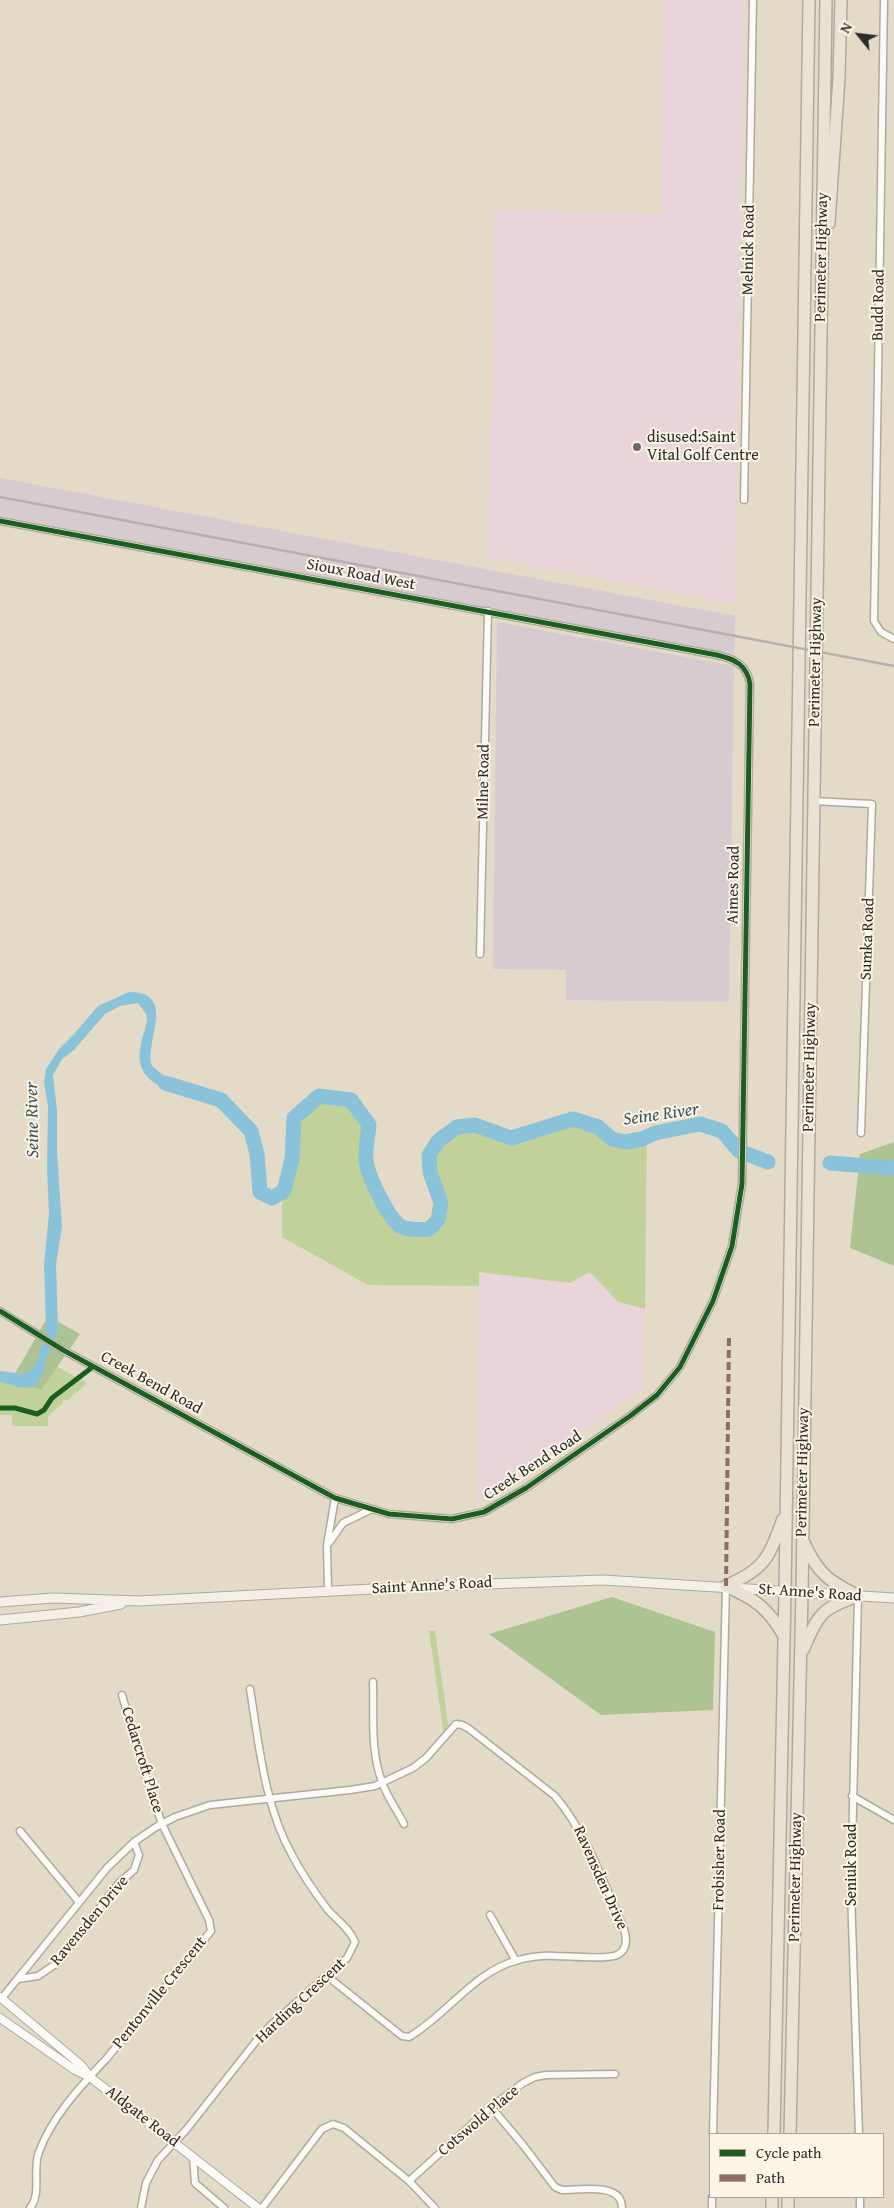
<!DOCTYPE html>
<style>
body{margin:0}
#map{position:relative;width:894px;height:2208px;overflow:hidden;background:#e3dbc8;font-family:"Gentium Book Plus",serif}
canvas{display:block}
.legend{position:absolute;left:709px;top:2133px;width:175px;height:65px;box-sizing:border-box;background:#fcf5e5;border:1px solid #a8a49b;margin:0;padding:6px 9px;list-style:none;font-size:15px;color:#2b2b2b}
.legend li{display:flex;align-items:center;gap:10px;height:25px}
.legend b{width:25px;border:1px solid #a8a49b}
.north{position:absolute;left:834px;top:10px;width:50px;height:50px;-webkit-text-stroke:4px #fcf5e5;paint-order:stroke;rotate:299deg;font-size:14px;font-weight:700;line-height:20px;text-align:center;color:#2b2b2b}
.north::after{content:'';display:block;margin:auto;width:18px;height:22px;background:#2b2b2b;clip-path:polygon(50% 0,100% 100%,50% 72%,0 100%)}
</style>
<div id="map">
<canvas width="894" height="2208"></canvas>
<ul class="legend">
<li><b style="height:6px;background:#1b5e20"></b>Cycle path</li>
<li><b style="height:6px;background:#8d6e63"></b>Path</li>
</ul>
<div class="north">N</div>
</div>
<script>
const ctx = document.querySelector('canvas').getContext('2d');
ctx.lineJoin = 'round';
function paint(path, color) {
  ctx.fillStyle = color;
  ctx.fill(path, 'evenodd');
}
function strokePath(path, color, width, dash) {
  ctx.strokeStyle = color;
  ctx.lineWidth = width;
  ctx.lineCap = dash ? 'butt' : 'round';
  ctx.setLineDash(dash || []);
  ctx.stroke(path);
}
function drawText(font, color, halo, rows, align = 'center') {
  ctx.font = font + ' "Gentium Book Plus",serif';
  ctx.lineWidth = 4;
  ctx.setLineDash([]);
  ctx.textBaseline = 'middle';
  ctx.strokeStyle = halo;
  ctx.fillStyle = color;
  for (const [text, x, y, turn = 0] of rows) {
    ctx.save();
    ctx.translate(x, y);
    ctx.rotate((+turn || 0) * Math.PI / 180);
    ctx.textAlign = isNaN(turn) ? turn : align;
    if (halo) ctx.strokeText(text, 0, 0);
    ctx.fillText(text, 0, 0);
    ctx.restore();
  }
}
const built = new Path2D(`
 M664,0H744L735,604L489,557L494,211L661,213Z
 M479,1272L570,1283L590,1272L618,1302L645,1309L644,1388L476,1502Z`);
const industrial = new Path2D(`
 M0,478L735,616L734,654L0,516Z
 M497,622L734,666L729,1002L566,1000V970L493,969Z`);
const green = new Path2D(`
 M342,1094C351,1098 359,1102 363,1111C370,1125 363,1142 366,1157C368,1168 374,1179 379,1189C390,1214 405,1244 437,1223C439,1216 440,1208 439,1200C437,1186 426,1170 429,1156C431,1148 438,1140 445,1135C478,1109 486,1138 519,1135C538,1133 554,1119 574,1121C607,1124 601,1164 647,1140L645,1309L618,1302L590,1272L570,1283L479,1272V1286L368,1285L282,1237C282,1223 281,1208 283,1195C284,1186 290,1180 291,1169C291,1158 288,1146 289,1135C290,1106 320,1100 342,1094Z
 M45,1360L87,1383L68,1400H63L62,1404L48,1416V1426H12V1415H0V1382C13,1386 24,1390 37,1384Z
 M429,1631H435L449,1730L444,1736Z`);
const forest = new Path2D(`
 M894,1142V1266L850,1248L860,1154Z
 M48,1316L80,1334L41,1390L12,1379Z
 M612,1597L715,1632L713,1710L601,1715L489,1634Z`);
const water = new Path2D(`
 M129,992C178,992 144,1042 152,1066L166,1077L184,1082V1093C153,1087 132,1075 142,1039C144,1032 146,1027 147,1020L146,1014L138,1003L120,1006L105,1014L74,1050L62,1059L53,1075L57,1110V1152L62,1227L56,1264L58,1332L52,1348L45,1360L44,1371L37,1384L30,1388L18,1387L0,1382V1371L24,1374L35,1366L46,1330L44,1264L49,1214L47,1170L48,1106L44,1083L46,1069L59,1049L75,1033L98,1006Z`);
const river = new Path2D(`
 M165,1083L221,1100L251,1131L257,1154L260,1192L272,1198L284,1191L292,1159L294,1118L319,1096L351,1100L369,1125C368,1136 365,1149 366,1160C367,1174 389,1221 402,1227C410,1230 420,1230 429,1229L438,1220L441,1203L430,1172L429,1155L438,1141L457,1127L475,1125L511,1138L573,1119L598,1127L612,1139L625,1142L642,1139L655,1133L700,1124L722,1131L739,1151L768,1162
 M830,1163L894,1168`);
const minor = new Path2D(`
 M884,0L874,621L881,632L894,639
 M744,500L753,0
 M0,521L717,655C735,659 747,665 750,684L742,1184L732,1246L713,1301L680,1367L657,1395L630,1416L526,1488L484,1512L452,1519L389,1514L335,1498L63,1350L0,1311
 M813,801L872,804L861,1133
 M480,954L488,611
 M329,1543L343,1523L372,1509
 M328,1591L327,1545L335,1498
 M858,1596L851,1892L859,2134
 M373,1682C374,1716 370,1750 382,1782C387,1797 397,1810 404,1824
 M852,1796L894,1820
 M20,1831L79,1902
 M490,1915L516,1961
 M18,1979L38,1976L57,1963L119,1883L134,1870L139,1855L134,1842
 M2,1998L107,1868L134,1842L156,1827L175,1817L210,1805L350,1790L375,1786L413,1768L426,1758L456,1724L462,1725L468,1728L555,1796C587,1834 604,1884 624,1929C627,1939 628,1950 617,1955C606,1960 569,1956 556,1956C543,1955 530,1957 518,1960C473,1972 447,2015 409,2037L402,2036L327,1976
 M491,2107L523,2145L555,2187L562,2190C581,2190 622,2182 622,2208
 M713,2134L726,1586
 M193,2157L195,2183L224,2208
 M409,2181L491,2107L523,2083L535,2077L546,2075L615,2074
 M860,2197V2208
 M30,2208C42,2194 32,2169 39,2152C52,2116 82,2085 107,2058L211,1931L209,1920L162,1824L144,1771L122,1695
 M141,2208L146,2183L158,2160L186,2130L257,2040L271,2025L347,1958L355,1942C350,1929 337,1920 328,1910C315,1893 302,1874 292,1855C264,1805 259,1744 250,1689
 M262,2208L322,2129L333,2124L344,2128L409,2181L435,2208
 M712,2208V2197`);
const tertiary = new Path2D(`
 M0,1997L81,2065L90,2077
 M0,2018L75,2070L90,2077L258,2208`);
const secondary = new Path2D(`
 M0,1602L53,1598L139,1601L431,1586L603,1580L894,1598
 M0,1620L79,1612L121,1604`);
const trunk = new Path2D(`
 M829,223L839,78L841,0
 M804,1543C818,1574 829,1581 858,1596
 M726,1586C766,1568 768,1559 783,1519
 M785,1591L809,0
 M802,1592L826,0`);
const motorway = new Path2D(`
 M726,1586C755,1599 768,1608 784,1636
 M803,1650C819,1614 820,1609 858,1596
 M774,2134L785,1591
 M790,2134L802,1592
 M772,2208V2197
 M788,2208V2197`);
const rail = new Path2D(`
 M0,497L894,666`);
const quiet = new Path2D(`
 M726,1586L729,1334`);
const cycleway = new Path2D(`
 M0,521L717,655C735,659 747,665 750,684L742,1184L732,1246L713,1301L680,1367L657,1395L630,1416L526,1488L484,1512L452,1519L389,1514L335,1498L63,1350L0,1311
 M0,1408H15L37,1414L44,1410L52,1398L90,1369L92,1366`);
const markers = [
 [637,447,5,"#6b6962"]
];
const streetNames = [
 ["Melnick Road",749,250,-89],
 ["Perimeter Highway",822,257,-89],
 ["Budd Road",879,305,-89],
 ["Sioux Road West",361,575,11],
 ["Perimeter Highway",816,662,-89],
 ["Milne Road",484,782,-89],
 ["Aimes Road",734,885,-89],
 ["Sumka Road",868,939,-88],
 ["Perimeter Highway",810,1067,-89],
 ["Creek Bend Road",151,1383,29],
 ["Creek Bend Road",533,1466,-33],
 ["Perimeter Highway",803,1472,-89],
 ["Saint Anne's Road",432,1586,-3],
 ["St. Anne's Road",810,1593,4],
 ["Cedarcroft Place",142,1760,73],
 ["Frobisher Road",720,1860,-89],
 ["Seniuk Road",852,1865,-90],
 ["Perimeter Highway",796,1877,-89],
 ["Ravensden Drive",600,1878,66],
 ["Ravensden Drive",90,1921,-50],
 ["Pentonville Crescent",160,1993,-51],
 ["Harding Crescent",301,2001,-43],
 ["Aldgate Road",142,2117,38],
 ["Cotswold Place",479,2121,-40]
];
const poiNames = [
 ["disused:Saint",647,438],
 ["Vital Golf Centre",647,456]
];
const waterNames = [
 ["Seine River",661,1115,-8],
 ["Seine River",33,1120,-91]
];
paint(built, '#e9d5d9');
paint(industrial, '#d6cbce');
paint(green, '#c0d29a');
paint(forest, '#aec392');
paint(water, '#8ac3d9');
strokePath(river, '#8ac3d9', 15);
strokePath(minor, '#afaa9e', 9);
strokePath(tertiary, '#afaa9e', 10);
strokePath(secondary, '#afaa9e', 11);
strokePath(trunk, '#afaa9e', 14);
strokePath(motorway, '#afaa9e', 14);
strokePath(minor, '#fbfaf7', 6);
strokePath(tertiary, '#fbfaf7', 8);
strokePath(secondary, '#f4efe8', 9);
strokePath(trunk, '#e9e1d4', 11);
strokePath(motorway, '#e9e1d4', 11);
strokePath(rail, '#b3b1ae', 2.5);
strokePath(quiet, '#8d6e63', 4, [8, 4]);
strokePath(cycleway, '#1b5e20', 5);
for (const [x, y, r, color] of markers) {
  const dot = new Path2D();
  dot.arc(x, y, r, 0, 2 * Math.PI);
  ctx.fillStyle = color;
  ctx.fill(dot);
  strokePath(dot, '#fcf5e5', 2);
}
drawText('16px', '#2b2b2b', '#fcf5e5', streetNames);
drawText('16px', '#2b2b2b', '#fcf5e5', poiNames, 'left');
drawText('italic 18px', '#3c5661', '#fcf5e5', waterNames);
</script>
